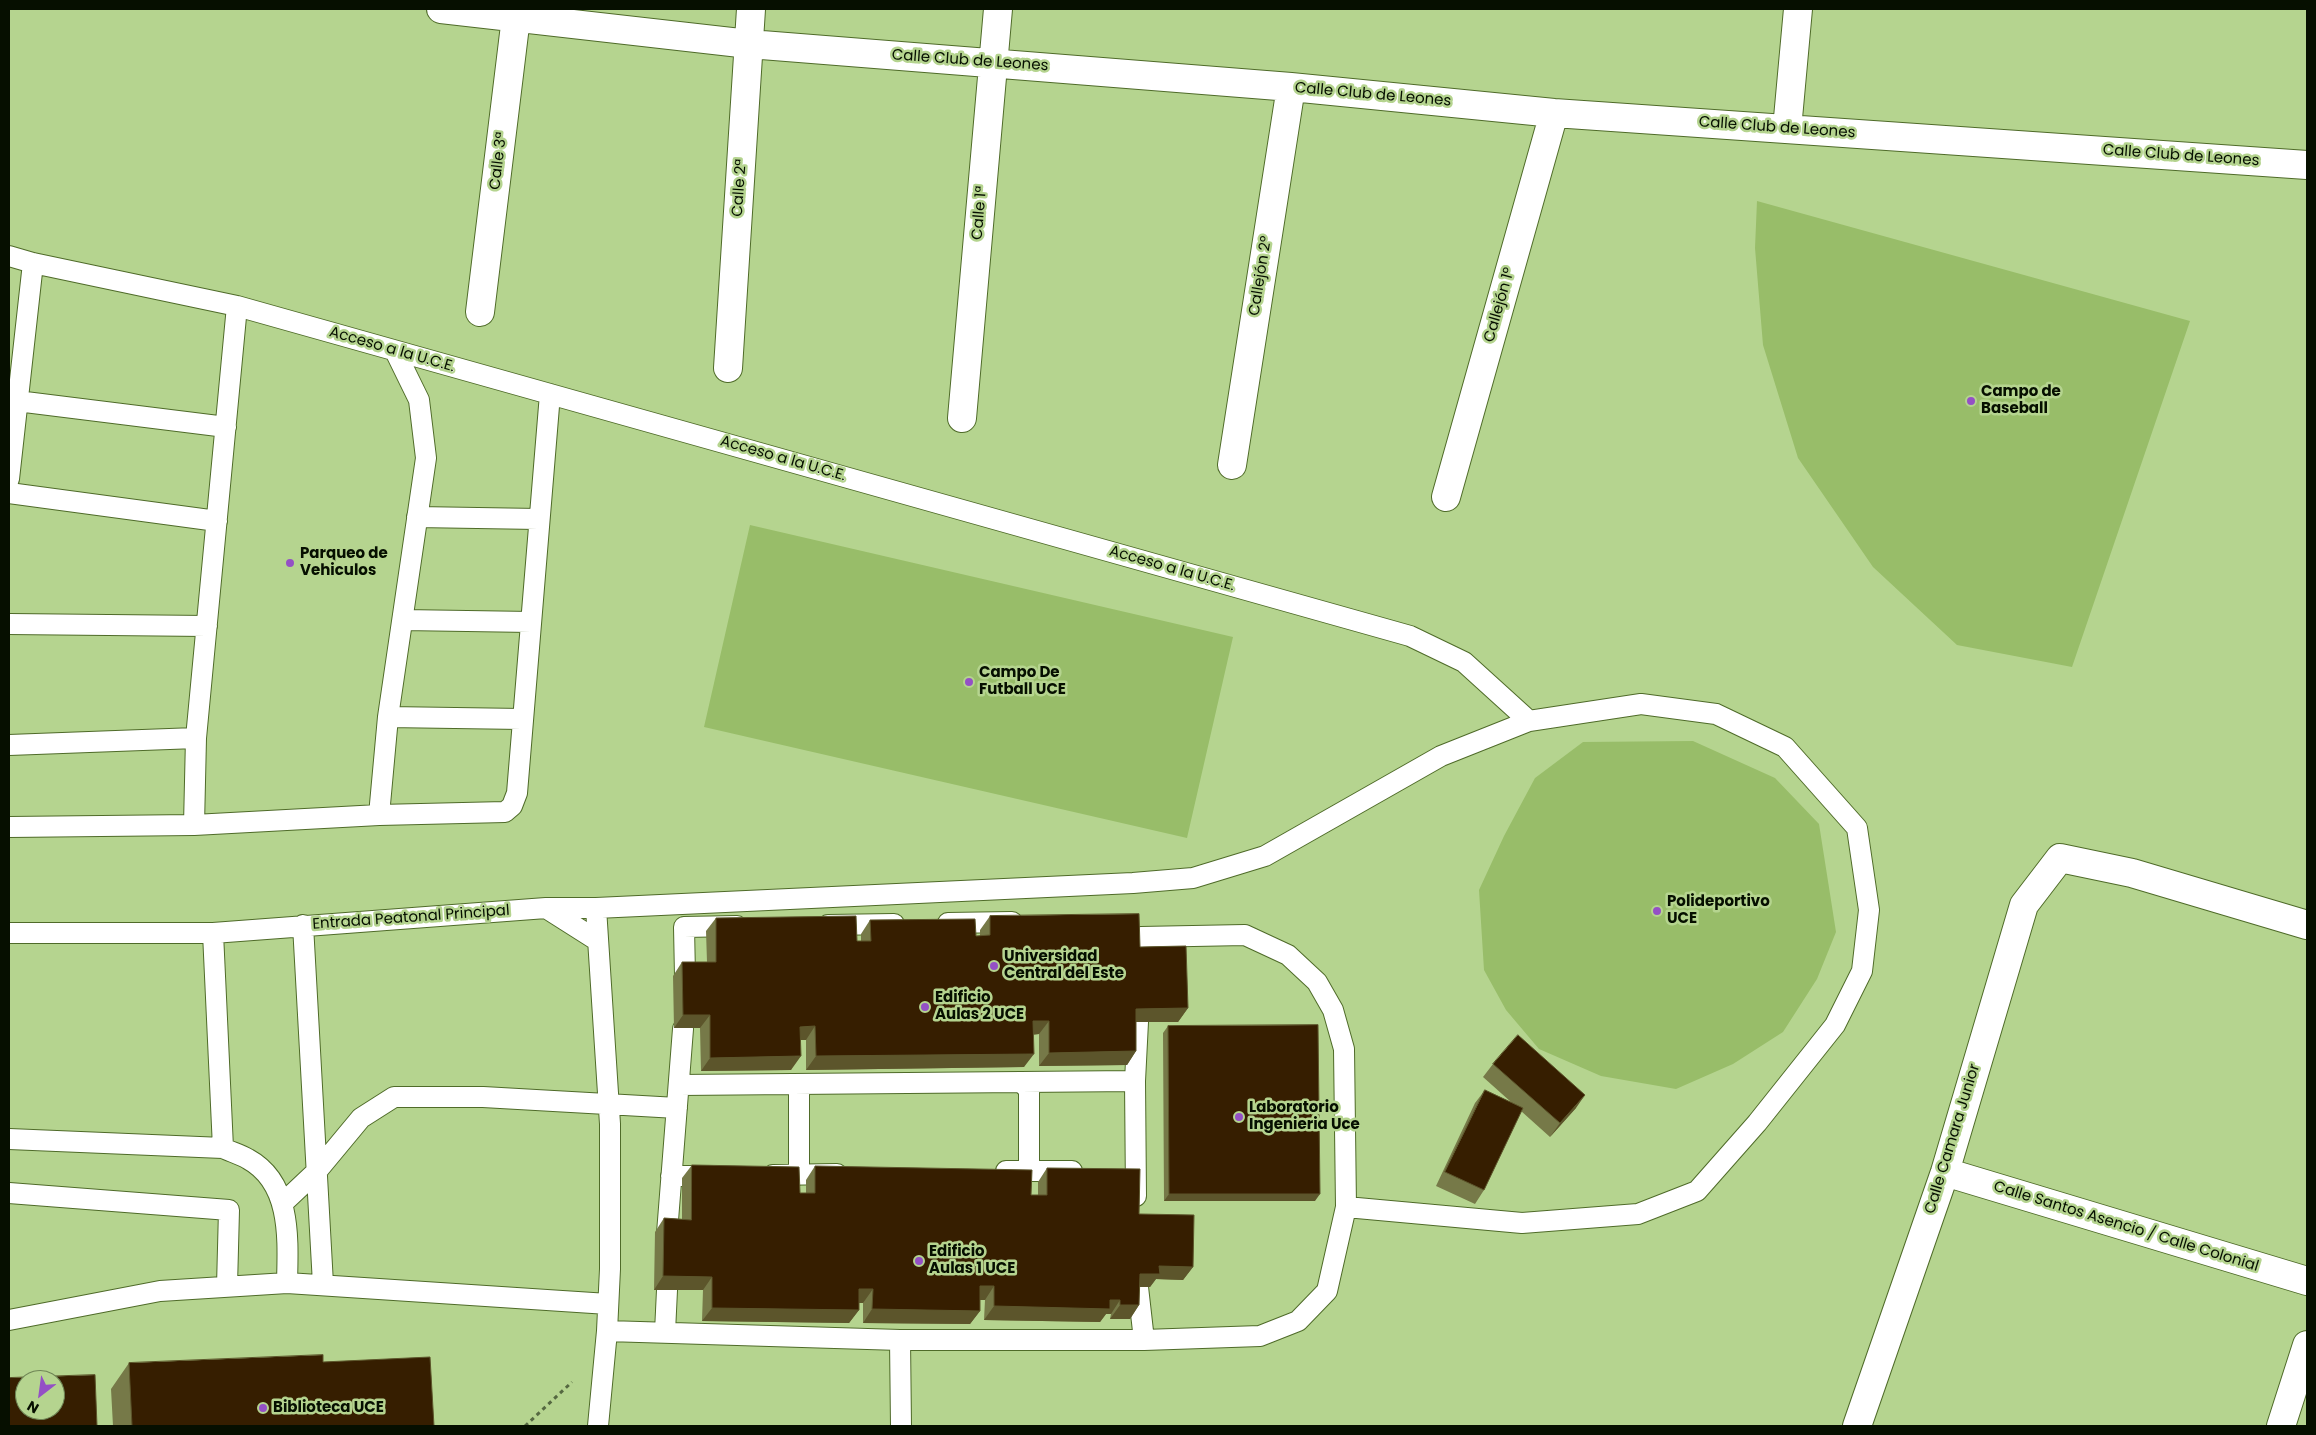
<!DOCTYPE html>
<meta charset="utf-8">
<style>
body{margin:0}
#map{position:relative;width:2316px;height:1435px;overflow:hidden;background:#b5d48f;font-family:Poppins,sans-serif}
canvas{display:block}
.frame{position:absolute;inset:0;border:10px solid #060f00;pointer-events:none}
.north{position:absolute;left:15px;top:1370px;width:50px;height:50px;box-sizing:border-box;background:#b5d48f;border:1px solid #6f8556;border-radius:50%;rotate:210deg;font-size:14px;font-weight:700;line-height:20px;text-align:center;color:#060f00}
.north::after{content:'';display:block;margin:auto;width:18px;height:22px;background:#9450c5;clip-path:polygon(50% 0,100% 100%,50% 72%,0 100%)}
</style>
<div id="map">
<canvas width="2316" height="1435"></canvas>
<div class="frame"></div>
<div class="north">N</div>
</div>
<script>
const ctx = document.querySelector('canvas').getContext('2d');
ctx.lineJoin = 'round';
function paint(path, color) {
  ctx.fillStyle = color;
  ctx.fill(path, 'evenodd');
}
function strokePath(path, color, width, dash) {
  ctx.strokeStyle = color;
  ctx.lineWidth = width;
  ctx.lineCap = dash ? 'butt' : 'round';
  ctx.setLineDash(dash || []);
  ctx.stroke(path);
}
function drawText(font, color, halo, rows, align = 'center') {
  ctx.font = font + ' Poppins,sans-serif';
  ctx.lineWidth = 5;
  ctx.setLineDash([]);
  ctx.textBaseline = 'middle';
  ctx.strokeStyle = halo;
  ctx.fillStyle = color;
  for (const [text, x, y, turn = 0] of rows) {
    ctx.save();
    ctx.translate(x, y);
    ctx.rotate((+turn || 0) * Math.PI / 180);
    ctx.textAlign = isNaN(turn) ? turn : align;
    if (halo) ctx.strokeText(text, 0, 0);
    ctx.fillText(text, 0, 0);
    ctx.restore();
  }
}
const green = new Path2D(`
 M1757,201L2190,321L2072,667L1957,645L1873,567L1798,458L1763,345L1755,248Z
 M750,525L1233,637L1187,838L704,727Z
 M1693,741L1775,778L1819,824L1836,932L1817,979L1783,1032L1733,1064L1676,1089L1601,1076L1539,1049L1506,1010L1484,970L1479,890L1504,836L1535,778L1583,742Z`);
const path = new Path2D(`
 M525,1426L572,1382`);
const lane = new Path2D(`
 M9,256L33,263L237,306L1410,636L1464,662L1529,721
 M17,401L226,427
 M9,479L33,263
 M9,493L217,521
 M417,517L538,519
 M403,620L531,622
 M9,624L207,626
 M388,717L522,719
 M9,745L196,738
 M379,815L388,717L426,458L419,400L395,351
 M194,825L196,738L237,306
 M9,827L194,825L379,815L505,812L512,806L517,793L550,394
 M546,908L598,941
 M596,908L1133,883L1193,878L1265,856L1441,756L1529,721L1641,704L1716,714L1785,747L1857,828L1869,910L1862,971L1835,1025L1757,1123L1697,1191L1638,1214L1522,1223L1346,1207
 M948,923L1012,922
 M303,925L323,1284
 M828,925L894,924
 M9,933H213L546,908H596L610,1124V1269L607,1331L900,1340H1144L1138,1287
 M213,933L223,1148
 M1141,937L1245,935L1288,955L1317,982L1333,1010L1344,1049L1346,1207L1327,1291L1298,1321L1260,1336L1144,1340
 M685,976L684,927L737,926
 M799,1084V1175
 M679,1085L1135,1081
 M1025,1086L1029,1082V1171
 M9,1139L223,1148C231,1152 240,1154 248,1159C292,1183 288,1240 287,1283
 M1006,1171H1072
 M773,1175L837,1174
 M671,1176H709
 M9,1193L229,1210L227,1286
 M1136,1196L1135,1081L1138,1022
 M283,1203L317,1171L361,1118L394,1097H483L677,1108
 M667,1233L683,1029
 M9,1320L160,1291L287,1283L608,1304
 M665,1332L667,1290
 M900,1340L901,1426
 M598,1426L607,1331`);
const street = new Path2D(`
 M441,9L749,44L1291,87L1554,113L2307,165
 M1787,129L1798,9
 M480,312L517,9
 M728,368L751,9
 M962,418L998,9
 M1232,465L1291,87
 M1446,497L1554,113
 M1945,1172L2307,1281
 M1857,1426L1945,1172L2024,905L2060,858L2132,873L2307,925
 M2281,1426L2307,1345`);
const wall = new Path2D(`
 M990,916L1140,947L1188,1008L1178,1022H1136V1051L1127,1065L1039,1066V1034L1033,1035L1024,1067L806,1070V1040H800L791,1070L701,1071L700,1028H674L673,976L682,962H707L706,931L716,918L857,941H861V934L870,920L976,936H980V930Z
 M1168,1026L1315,1201H1164L1163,1033Z
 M1493,1064L1576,1108L1550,1137L1521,1111L1484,1190L1475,1204L1436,1186L1475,1103L1485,1090L1511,1102L1483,1077Z
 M692,1165L800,1193H806V1180L815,1166L1031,1195H1038V1182L1047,1168L1139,1214L1193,1267L1183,1280L1156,1279L1150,1287H1139V1305L1130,1319H1110L1111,1314H1106L1100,1322L984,1320L985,1300H980V1311L970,1324L863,1323V1303H859V1310L849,1323L702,1321L703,1290H654L655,1232L664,1218L682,1219V1178Z
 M129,1363L434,1426H113L111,1389Z`);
const shadedWall = new Path2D(`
 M1188,1008L1178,1022H1126L1136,1009Z
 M683,1015H710L700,1028H674Z
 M1033,1021H1049L1039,1034L1023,1035Z
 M815,1026L806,1040H790L800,1027Z
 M1136,1051L1127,1065L1039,1066L1049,1053Z
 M1034,1054L1024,1067L806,1070L816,1056Z
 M801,1056L791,1070L701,1071L710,1058Z
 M1585,1095L1576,1108L1550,1137L1560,1123Z
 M1169,1194H1320L1315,1201H1164Z
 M1159,1266L1193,1267L1183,1280L1156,1279L1150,1287H1130L1140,1274Z
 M663,1276L712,1277L703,1290H654Z
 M980,1286H994L985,1300H970Z
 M859,1289H873L863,1303H849Z
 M1110,1300H1120L1111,1314H1106L1100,1322L984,1320L994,1306Z
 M1120,1305H1139L1130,1319H1110Z
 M712,1308L859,1310L849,1323L702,1321Z
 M872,1309L980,1311L970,1324L863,1323Z`);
const building = new Path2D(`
 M1139,914L1140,947L1186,946L1188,1008L1136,1009V1051L1049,1053V1021H1033L1034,1054L816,1056L815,1026L800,1027L801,1056L710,1058V1015H683L682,962H716V918L856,916L857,941H871L870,920L975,919L976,936L990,935V916Z
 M1318,1025L1320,1194H1169L1168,1026Z
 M1518,1035L1585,1095L1560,1123L1493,1064Z
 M1485,1090L1523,1108L1484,1190L1445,1172Z
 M692,1165L799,1167L800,1193H815V1166L1032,1170L1031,1195H1047V1168L1140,1169L1139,1214L1194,1215L1193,1267L1159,1266L1160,1274H1140L1139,1305H1120V1300H1110V1309L994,1306V1286H980V1311L872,1309L873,1289H859V1310L712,1308V1277L663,1276L664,1218L691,1220Z
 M323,1355V1362L430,1357L434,1426H132L129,1363Z
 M95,1375L97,1426H9V1378ZM25,1380H55V1410H25Z`);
const markers = [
 [1971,401,5,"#9450c5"],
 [290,563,5,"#9450c5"],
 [969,682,5,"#9450c5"],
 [1657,911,5,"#9450c5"],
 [994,966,5,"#9450c5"],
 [925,1007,5,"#9450c5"],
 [1239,1117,5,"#9450c5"],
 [919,1261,5,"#9450c5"],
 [263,1408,5,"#9450c5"]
];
const streetNames = [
 ["Calle Club de Leones",970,61,4],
 ["Calle Club de Leones",1373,95,5],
 ["Calle Club de Leones",1777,128,4],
 ["Calle Club de Leones",2181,156,4],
 ["Calle 3ª",499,161,-83],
 ["Calle 2ª",740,188,-86],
 ["Calle 1ª",980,213,-85],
 ["Callejón 2º",1261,276,-81],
 ["Callejón 1º",1500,305,-74],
 ["Acceso a la U.C.E.",392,350,16],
 ["Acceso a la U.C.E.",783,459,16],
 ["Acceso a la U.C.E.",1172,569,16],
 ["Entrada Peatonal Principal",411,918,-4],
 ["Calle Camara Junior",1953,1139,-73],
 ["Calle Santos Asencio / Calle Colonial",2126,1227,17]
];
const poiNames = [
 ["Campo de",1981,392],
 ["Baseball",1981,409],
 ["Parqueo de",300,554],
 ["Vehiculos",300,571],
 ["Campo De",979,673],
 ["Futball UCE",979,690],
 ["Polideportivo",1667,902],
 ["UCE",1667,919],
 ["Universidad",1004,957],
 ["Central del Este",1004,974],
 ["Edificio",935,998],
 ["Aulas 2 UCE",935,1015],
 ["Laboratorio",1249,1108],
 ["Ingenieria Uce",1249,1125],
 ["Edificio",929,1252],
 ["Aulas 1 UCE",929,1269],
 ["Biblioteca UCE",273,1408]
];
paint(green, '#98bd69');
strokePath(lane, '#4f6b29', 22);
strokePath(street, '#4f6b29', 30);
strokePath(path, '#556841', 3, [4, 4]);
strokePath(lane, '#fff', 20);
strokePath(street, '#fff', 28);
paint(wall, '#767948');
paint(shadedWall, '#5c552b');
paint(building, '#361e00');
strokePath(building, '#5c552b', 1);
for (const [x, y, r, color] of markers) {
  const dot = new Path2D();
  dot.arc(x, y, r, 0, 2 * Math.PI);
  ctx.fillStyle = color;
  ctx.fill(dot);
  strokePath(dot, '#b5d48f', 2);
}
drawText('15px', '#060f00', '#b5d48f', streetNames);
drawText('bold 15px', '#060f00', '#b5d48f', poiNames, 'left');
</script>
